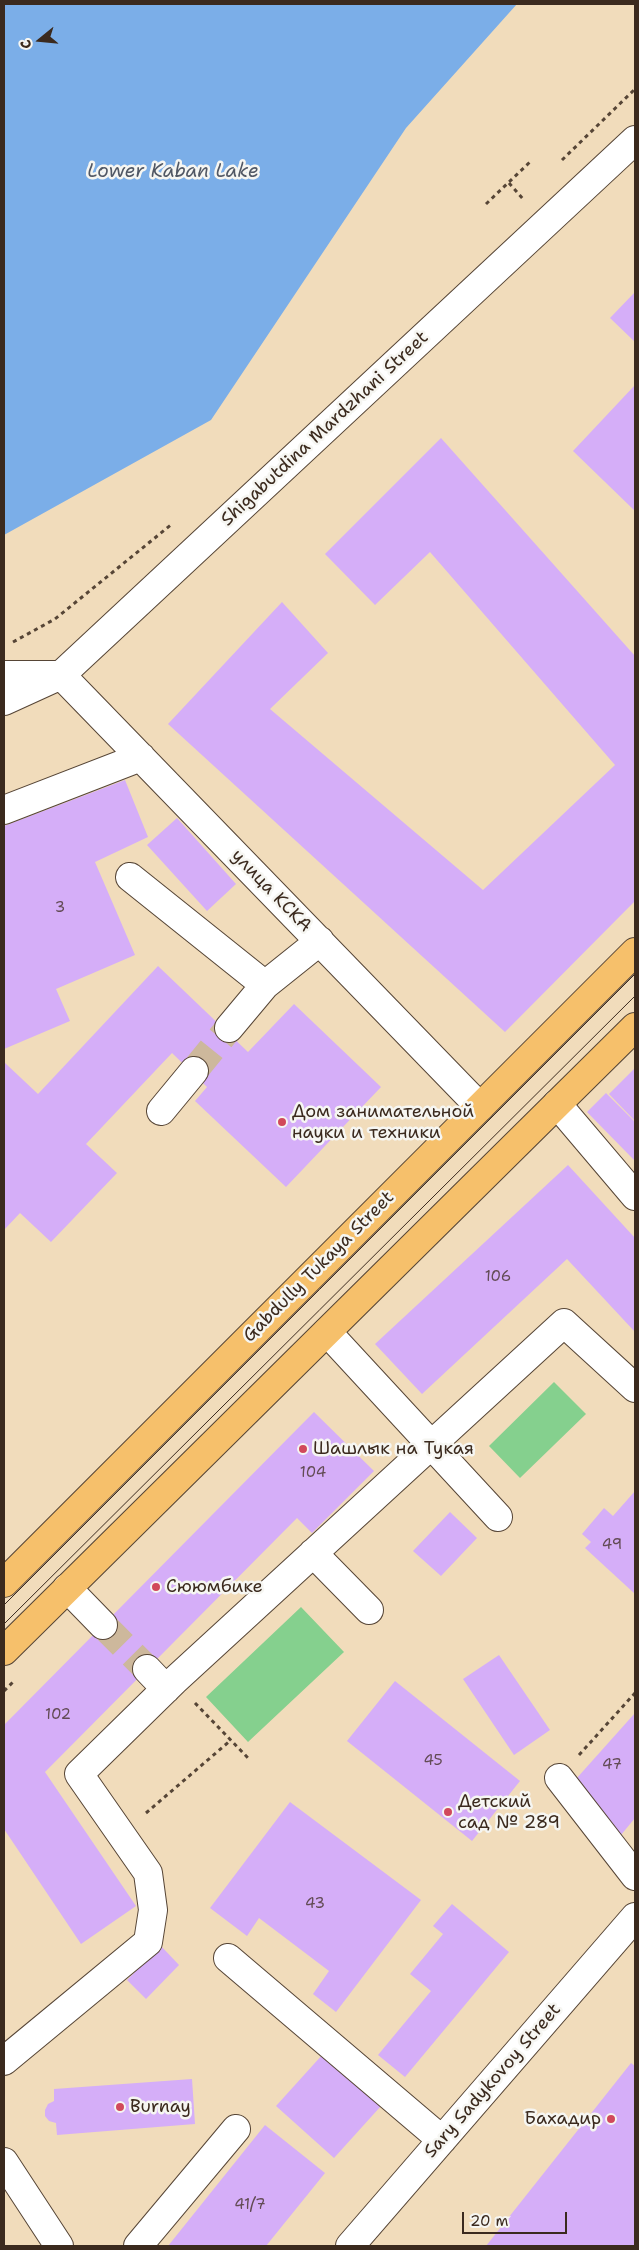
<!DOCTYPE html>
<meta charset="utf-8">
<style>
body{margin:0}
#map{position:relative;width:639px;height:2250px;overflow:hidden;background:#f1dcbb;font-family:"Shantell Sans",sans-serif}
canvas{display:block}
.frame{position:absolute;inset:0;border:5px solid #3b2a1e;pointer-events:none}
.north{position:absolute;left:15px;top:15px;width:50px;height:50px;-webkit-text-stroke:4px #f6f6f2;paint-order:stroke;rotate:253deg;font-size:14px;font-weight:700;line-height:20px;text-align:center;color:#3b2a1e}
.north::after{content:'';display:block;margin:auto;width:18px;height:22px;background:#3b2a1e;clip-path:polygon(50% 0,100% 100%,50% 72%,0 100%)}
.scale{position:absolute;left:462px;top:2212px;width:105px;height:22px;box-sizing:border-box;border:2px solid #3b2a1e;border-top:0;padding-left:6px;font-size:15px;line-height:18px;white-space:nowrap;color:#3b2a1e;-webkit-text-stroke:4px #f6f6f2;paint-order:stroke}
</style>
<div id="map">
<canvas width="639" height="2250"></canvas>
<div class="frame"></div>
<div class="north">С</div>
<div class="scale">20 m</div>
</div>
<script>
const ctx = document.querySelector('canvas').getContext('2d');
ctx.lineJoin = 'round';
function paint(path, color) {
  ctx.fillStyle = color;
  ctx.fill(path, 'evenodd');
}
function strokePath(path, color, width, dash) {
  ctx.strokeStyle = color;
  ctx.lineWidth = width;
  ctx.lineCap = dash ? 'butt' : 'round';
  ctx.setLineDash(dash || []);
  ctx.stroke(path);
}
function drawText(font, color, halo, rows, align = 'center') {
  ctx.font = font + ' "Shantell Sans",sans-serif';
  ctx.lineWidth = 5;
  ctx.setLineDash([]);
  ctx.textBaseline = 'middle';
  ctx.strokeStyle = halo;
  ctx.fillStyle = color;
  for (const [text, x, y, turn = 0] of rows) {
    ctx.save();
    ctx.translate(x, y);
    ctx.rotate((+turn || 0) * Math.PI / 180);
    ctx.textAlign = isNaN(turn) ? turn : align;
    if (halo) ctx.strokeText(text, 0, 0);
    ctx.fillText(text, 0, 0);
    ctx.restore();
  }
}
const green = new Path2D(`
 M554,1382L586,1414L520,1478L489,1446Z
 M301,1607L344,1652L248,1742L206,1697Z`);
const water = new Path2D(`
 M4,4H517L406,128L211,420L4,535Z`);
const building = new Path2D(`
 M635,292V342L610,318Z
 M635,385V511L573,451Z
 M441,438L635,656V901L505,1032L168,724L282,602L328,653L270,709L483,890L615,765L430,552L375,605L325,554Z
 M125,780L148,837L95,862L135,955L56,989L70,1021L4,1049V826Z
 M177,818L236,884L207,911L147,845Z
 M158,966L248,1052L294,1004L381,1087L286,1187L195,1101L207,1087L172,1053L86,1144L117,1173L51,1242L20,1213L4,1230V1062L38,1094Z
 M635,1068V1121L609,1094Z
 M606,1093L635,1122V1161L587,1112Z
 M568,1165L635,1238V1332L567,1259L422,1394L375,1344Z
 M314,1412L374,1471L312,1533L297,1518L45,1772L136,1906L81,1944L4,1829V1725Z
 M635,1491V1594L585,1548L591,1542L582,1534L604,1508L613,1516Z
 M450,1512L477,1538L441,1576L413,1551Z
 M499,1655L550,1730L514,1755L463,1679Z
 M395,1681L520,1781L472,1841L347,1741Z
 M635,1713V1818L616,1841L576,1779Z
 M290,1802L421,1900L336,2012L313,1994L329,1971L259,1918L247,1936L210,1908Z
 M452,1904L509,1952L405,2077L378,2055L431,1991L410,1974L443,1934L433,1926Z
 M161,1946L179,1965L146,1999L127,1980Z
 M323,2054L381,2106L334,2158L276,2106Z
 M631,2063L635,2066V2246H486Z
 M192,2079L195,2124L57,2135L56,2123L49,2121L45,2116V2110L48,2104L54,2101V2089Z
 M265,2125L325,2173L266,2246H168Z`);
const minorTunnel = new Path2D(`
 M194,1071L229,1028
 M103,1625L147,1669`);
const path = new Path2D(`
 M562,160L635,89
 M509,183L523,199
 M486,204L532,160
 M13,642L55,619L172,524
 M4,1691L13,1682
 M195,1703L249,1759
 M579,1755L635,1693
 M146,1813L231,1740`);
const minor = new Path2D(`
 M4,675H61L480,1107
 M4,701L61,675L635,140
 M4,810L141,757
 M130,877L265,985L320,941
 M229,1028L265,985
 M557,1104L635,1196
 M161,1111L194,1071
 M327,1332L498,1517
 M313,1553L369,1610
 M67,1588L103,1625
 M147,1669L166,1689
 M559,1778L635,1876
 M228,1958L442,2140
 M4,2061L148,1942L153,1910L148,1873L79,1774L174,1681L564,1323L635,1388
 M4,2162L59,2246
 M138,2246L236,2129
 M350,2246L635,1917`);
const major = new Path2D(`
 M4,1583L635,952
 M4,1651L635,1027`);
const tram = new Path2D(`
 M4,1605L635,974
 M4,1624L635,996`);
const markers = [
 [282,1122,5,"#d1495b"],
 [303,1449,5,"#d1495b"],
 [156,1587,5,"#d1495b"],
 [448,1812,5,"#d1495b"],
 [120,2107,5,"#d1495b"],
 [611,2119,5,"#d1495b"]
];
const numberNames = [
 ["3",60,908],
 ["106",498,1277],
 ["104",313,1473],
 ["49",612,1545],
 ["102",58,1715],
 ["45",433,1761],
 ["47",612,1765],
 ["43",315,1904],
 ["41/7",250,2205]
];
const streetNames = [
 ["Shigabutdina Mardzhani Street",325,429,-43],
 ["улица КСКА",271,891,46],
 ["Gabdully Tukaya Street",319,1267,-45],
 ["Sary Sadykovoy Street",493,2081,-49]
];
const poiNames = [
 ["Дом занимательной",292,1112],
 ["науки и техники",292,1133],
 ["Шашлык на Тукая",313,1449],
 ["Сююмбике",166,1587],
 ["Детский",458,1802],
 ["сад № 289",458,1823],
 ["Burnay",130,2107],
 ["Бахадир",601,2119,"right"]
];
const waterNames = [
 ["Lower Kaban Lake",173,172]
];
paint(green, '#85d08e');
paint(water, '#7baee8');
paint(building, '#d5aef8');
strokePath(minorTunnel, '#cdb89c', 28, [28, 14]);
strokePath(minor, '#564536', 30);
strokePath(major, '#564536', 30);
strokePath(path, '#564536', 3, [4, 4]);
strokePath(minor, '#fff', 28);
strokePath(major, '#f6c06b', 28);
strokePath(tram, '#3b2a1e', 1);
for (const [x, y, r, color] of markers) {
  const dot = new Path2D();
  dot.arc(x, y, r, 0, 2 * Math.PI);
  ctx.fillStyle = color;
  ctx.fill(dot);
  strokePath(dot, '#f6f6f2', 2);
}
drawText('15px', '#624b54', null, numberNames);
drawText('18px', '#3b2a1e', '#f6f6f2', streetNames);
drawText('18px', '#3b2a1e', '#f6f6f2', poiNames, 'left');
drawText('italic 19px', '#515865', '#f6f6f2', waterNames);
</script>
